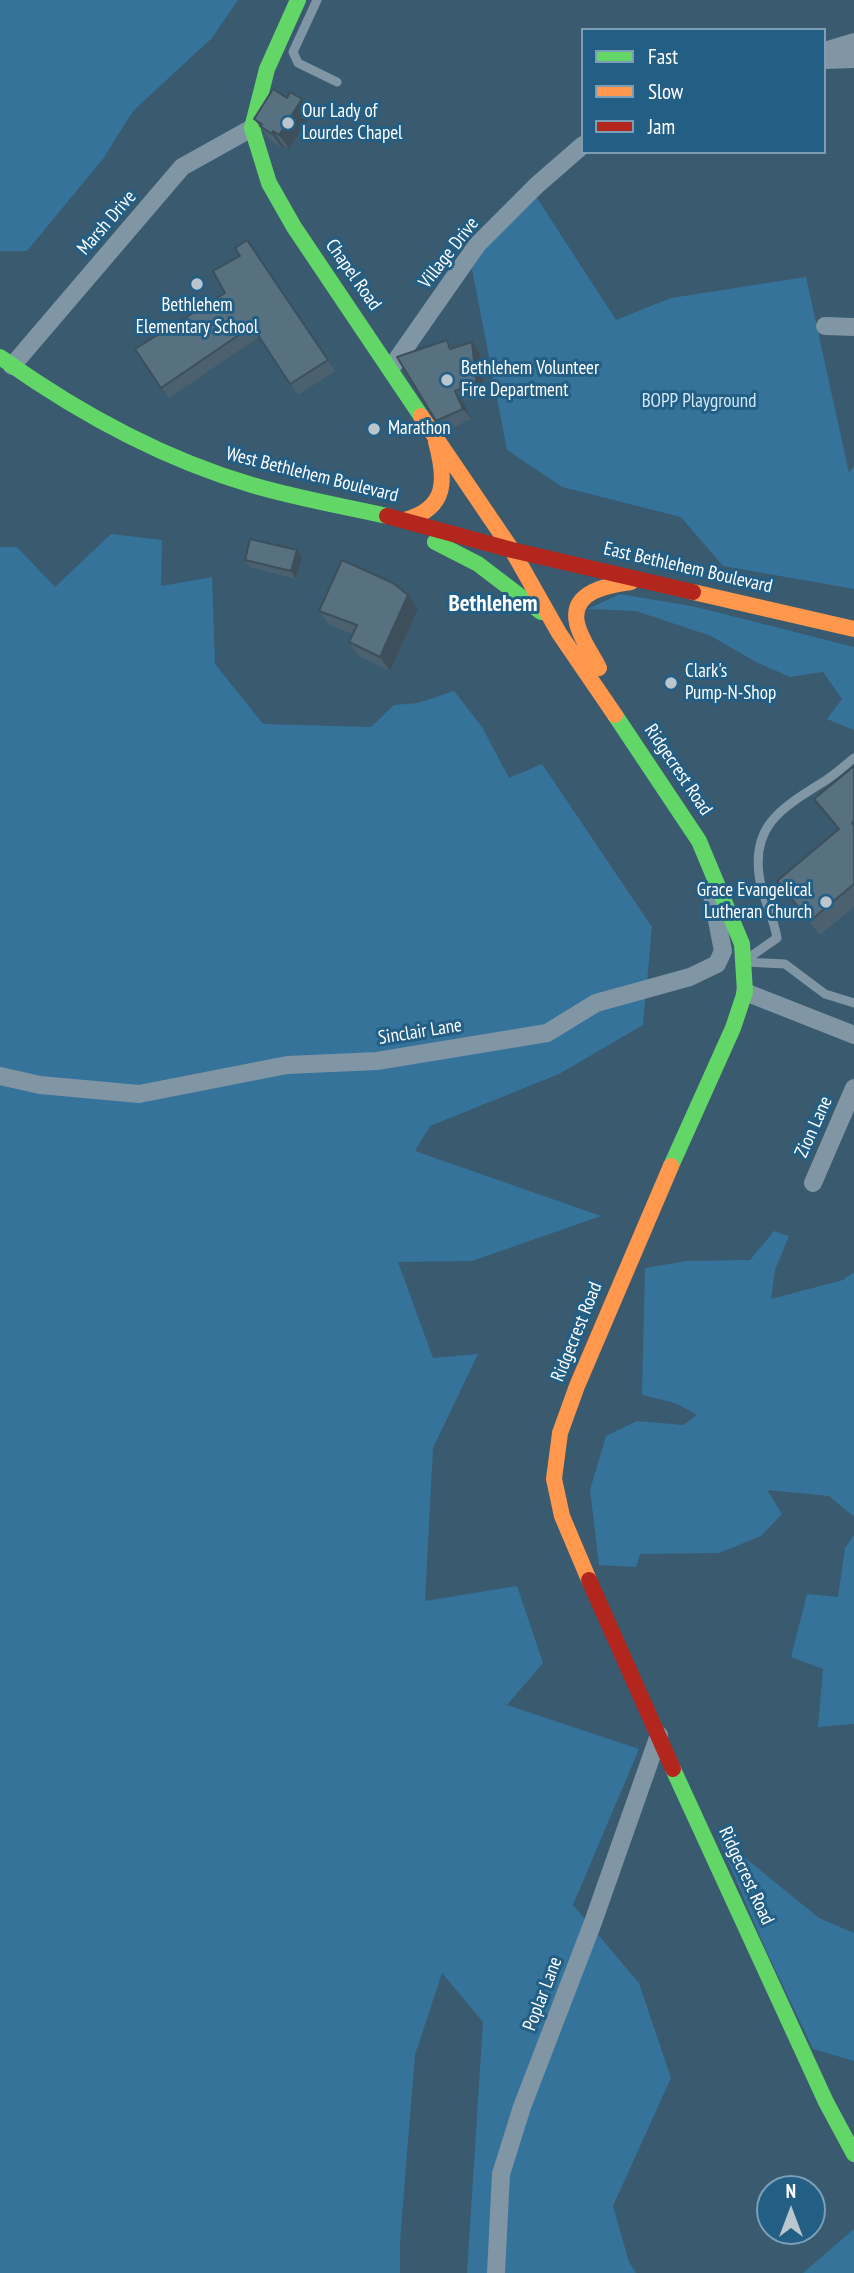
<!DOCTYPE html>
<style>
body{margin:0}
#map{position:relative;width:854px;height:2273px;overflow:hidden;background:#395a6f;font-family:"PT Sans Narrow",sans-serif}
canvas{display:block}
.legend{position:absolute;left:581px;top:28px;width:245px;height:126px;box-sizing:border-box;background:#235e85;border:2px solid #7b9eb6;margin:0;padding:9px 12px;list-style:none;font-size:21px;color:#fff}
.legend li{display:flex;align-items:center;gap:14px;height:35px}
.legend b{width:35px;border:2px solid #7b9eb6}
.north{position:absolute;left:756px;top:2175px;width:70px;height:70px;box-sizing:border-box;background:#235e85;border:2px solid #7b9eb6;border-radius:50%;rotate:0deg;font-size:19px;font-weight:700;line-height:28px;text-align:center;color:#fff}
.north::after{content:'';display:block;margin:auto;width:24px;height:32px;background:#bac5cd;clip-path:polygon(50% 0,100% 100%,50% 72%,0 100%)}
</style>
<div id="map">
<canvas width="854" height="2273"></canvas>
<ul class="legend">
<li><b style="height:9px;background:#63d668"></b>Fast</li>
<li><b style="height:9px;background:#ff974d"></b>Slow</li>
<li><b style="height:9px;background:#b3261e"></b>Jam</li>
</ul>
<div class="north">N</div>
</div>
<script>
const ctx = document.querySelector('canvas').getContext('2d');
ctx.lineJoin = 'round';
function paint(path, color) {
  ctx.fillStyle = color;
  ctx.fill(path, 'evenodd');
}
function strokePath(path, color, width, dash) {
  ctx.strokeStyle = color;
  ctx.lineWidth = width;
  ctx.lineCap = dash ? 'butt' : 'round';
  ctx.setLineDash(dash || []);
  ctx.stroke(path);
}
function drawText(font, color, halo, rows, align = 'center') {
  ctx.font = font + ' "PT Sans Narrow",sans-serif';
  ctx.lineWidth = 6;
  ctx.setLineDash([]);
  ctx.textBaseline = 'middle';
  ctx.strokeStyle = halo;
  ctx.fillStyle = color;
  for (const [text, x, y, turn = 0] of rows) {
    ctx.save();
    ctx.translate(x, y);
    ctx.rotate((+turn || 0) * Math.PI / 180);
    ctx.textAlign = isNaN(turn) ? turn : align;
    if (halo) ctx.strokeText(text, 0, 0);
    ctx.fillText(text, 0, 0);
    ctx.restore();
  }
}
const green = new Path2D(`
 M0,0H238L212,38L133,111L103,159L27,251H0Z
 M537,198L616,320L671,298L806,277L849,473L854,466V589L723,566L681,517L562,487L507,450L471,264L482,251Z
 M111,534L162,540L161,586L212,577L215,664L263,724L371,727L394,705L418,703L454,691L482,727L509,778L542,764L652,927L643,1025L559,1074L430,1126L415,1151L601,1216L472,1261L398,1262L433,1358L478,1354L433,1448L425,1601L517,1586L543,1663L507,1705L639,1749L573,1905L639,1983L671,2078L613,2206L629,2262L636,2273H467L483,2022L442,1973L415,2055L400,2241V2273H0V547H17L55,587Z
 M620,594L696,607L854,647V730L827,719L842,699L823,672L790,677L756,662L711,636L636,611L588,609Z
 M774,1231L789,1236L775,1270L771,1299L843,1280L854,1272V1517L829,1496L767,1490L782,1514L761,1536L719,1553L640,1554L636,1567L599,1565L590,1490L606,1436L637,1421L683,1425L697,1415L675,1403L642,1395L645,1268L687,1261L750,1260Z
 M854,1535V1724L818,1727L823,1669L791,1657L807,1594L838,1597L845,1548Z
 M717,1835L819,1918L854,1933V2061L813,2049L765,1948Z
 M854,2229V2273H803Z`);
const lane = new Path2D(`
 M317,0L293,52L298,63L337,82
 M747,959L777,938C774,918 764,901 760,881C750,827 780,809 820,784C832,777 843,767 854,758
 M745,962L785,964L825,994L854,1003`);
const street = new Path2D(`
 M824,51L854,42
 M824,60L854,59
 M825,326L854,327
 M12,366L182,167L252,128
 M391,368L477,245L537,185L583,145
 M745,992L854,1035
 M0,1076L40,1085L139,1094L287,1065L377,1061L547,1033L596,1003L690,977L717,964L723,951L711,890
 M813,1183L854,1088
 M496,2273L501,2174L522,2107L592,1925L659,1735`);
const fast = new Path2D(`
 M298,0L267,69L252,128L269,183L294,227L421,416
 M0,357C77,412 160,458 252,485C296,498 342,506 387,516
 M435,542L478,564L541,612
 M615,715L699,841L742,944L745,992L733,1028L671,1166
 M673,1769L826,2102L854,2154`);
const slow = new Path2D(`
 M421,416L512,550L559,633L615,715
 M405,520C448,508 446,479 436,442
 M693,592L854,629
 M599,668C592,654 580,638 577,623C570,591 609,585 631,582
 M589,1580L562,1516L554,1479L560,1433L577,1386L671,1166`);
const jam = new Path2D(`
 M387,516L512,550L693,592
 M589,1580L673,1769`);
const wall = new Path2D(`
 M312,113L289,149L283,145L282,148L270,140L254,119Z
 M247,240L335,371L298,395L259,337L169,398L135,349L225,293Z
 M447,340L453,348L480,353L484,392L463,401L471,419L444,432L436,421Z
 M297,550L302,557L296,579L250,567L245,560Z
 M418,609L390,671L359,656L349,642L353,634L329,625L319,611Z
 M854,766V907L820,935L787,895L777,881L838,830L814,799Z`);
const shadedWall = new Path2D(`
 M302,99L312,113L289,149L279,135Z
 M273,131L283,145L282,148L272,134Z
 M472,342L480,353L484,392L476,382Z
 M455,391L463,401L471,419L463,409Z
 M297,550L302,557L296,579L291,571Z
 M408,595L418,609L390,671L380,657Z`);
const building = new Path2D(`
 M273,89L287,98L290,92L302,99L279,135L273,131L272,134L260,126L262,124L254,119Z
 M247,240L328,360L290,384L252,326L161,388L135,349L225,293L213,271L240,256L235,248Z
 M447,340L450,349L472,342L476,382L455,391L463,409L436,421L397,357Z
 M250,539L297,550L291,571L245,560Z
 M342,560L393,583L408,595L380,657L349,642L357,625L319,611Z
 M854,766V821L852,823L854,826V884L810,921L777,881L839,829L814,799Z`);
const markers = [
 [288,123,7,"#bac5cd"],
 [197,284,7,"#bac5cd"],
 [447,380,7,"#bac5cd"],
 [374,429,7,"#bac5cd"],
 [671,683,7,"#bac5cd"],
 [826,902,7,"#bac5cd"]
];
const poiNames = [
 ["Our Lady of",302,112],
 ["Lourdes Chapel",302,134],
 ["Bethlehem",197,306,"center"],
 ["Elementary School",197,328,"center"],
 ["Bethlehem Volunteer",461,369],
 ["Fire Department",461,391],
 ["Marathon",388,429],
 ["Clark's",685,672],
 ["Pump-N-Shop",685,694],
 ["Grace Evangelical",812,891,"right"],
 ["Lutheran Church",812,913,"right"]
];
const streetNames = [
 ["Marsh Drive",107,223,-49],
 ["Village Drive",449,253,-52],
 ["Chapel Road",353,275,55],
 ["West Bethlehem Boulevard",312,475,14],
 ["East Bethlehem Boulevard",688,568,13],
 ["Ridgecrest Road",678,770,56],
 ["Sinclair Lane",420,1032,-9],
 ["Zion Lane",814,1127,-66],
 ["Ridgecrest Road",577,1332,-68],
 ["Ridgecrest Road",746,1876,65],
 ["Poplar Lane",543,1994,-69]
];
const parkNames = [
 ["BOPP Playground",699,402]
];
const quarterNames = [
 ["Bethlehem",493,604]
];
paint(green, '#35739a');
strokePath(lane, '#8096a5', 9);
strokePath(street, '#8096a5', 18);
strokePath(fast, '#63d668', 16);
strokePath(slow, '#ff974d', 16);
strokePath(jam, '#b3261e', 16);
paint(wall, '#4b616f');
paint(shadedWall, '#3d4f5a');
paint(building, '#577181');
strokePath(building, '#3d4f5a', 2);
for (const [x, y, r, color] of markers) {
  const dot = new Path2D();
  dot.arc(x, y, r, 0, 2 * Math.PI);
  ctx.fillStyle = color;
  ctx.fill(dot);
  strokePath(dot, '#235e85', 2.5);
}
drawText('19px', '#fff', '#235e85', poiNames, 'left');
drawText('19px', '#fff', '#235e85', streetNames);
drawText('19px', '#d0e8f7', '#235e85', parkNames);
drawText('bold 23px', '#fff', '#235e85', quarterNames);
</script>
